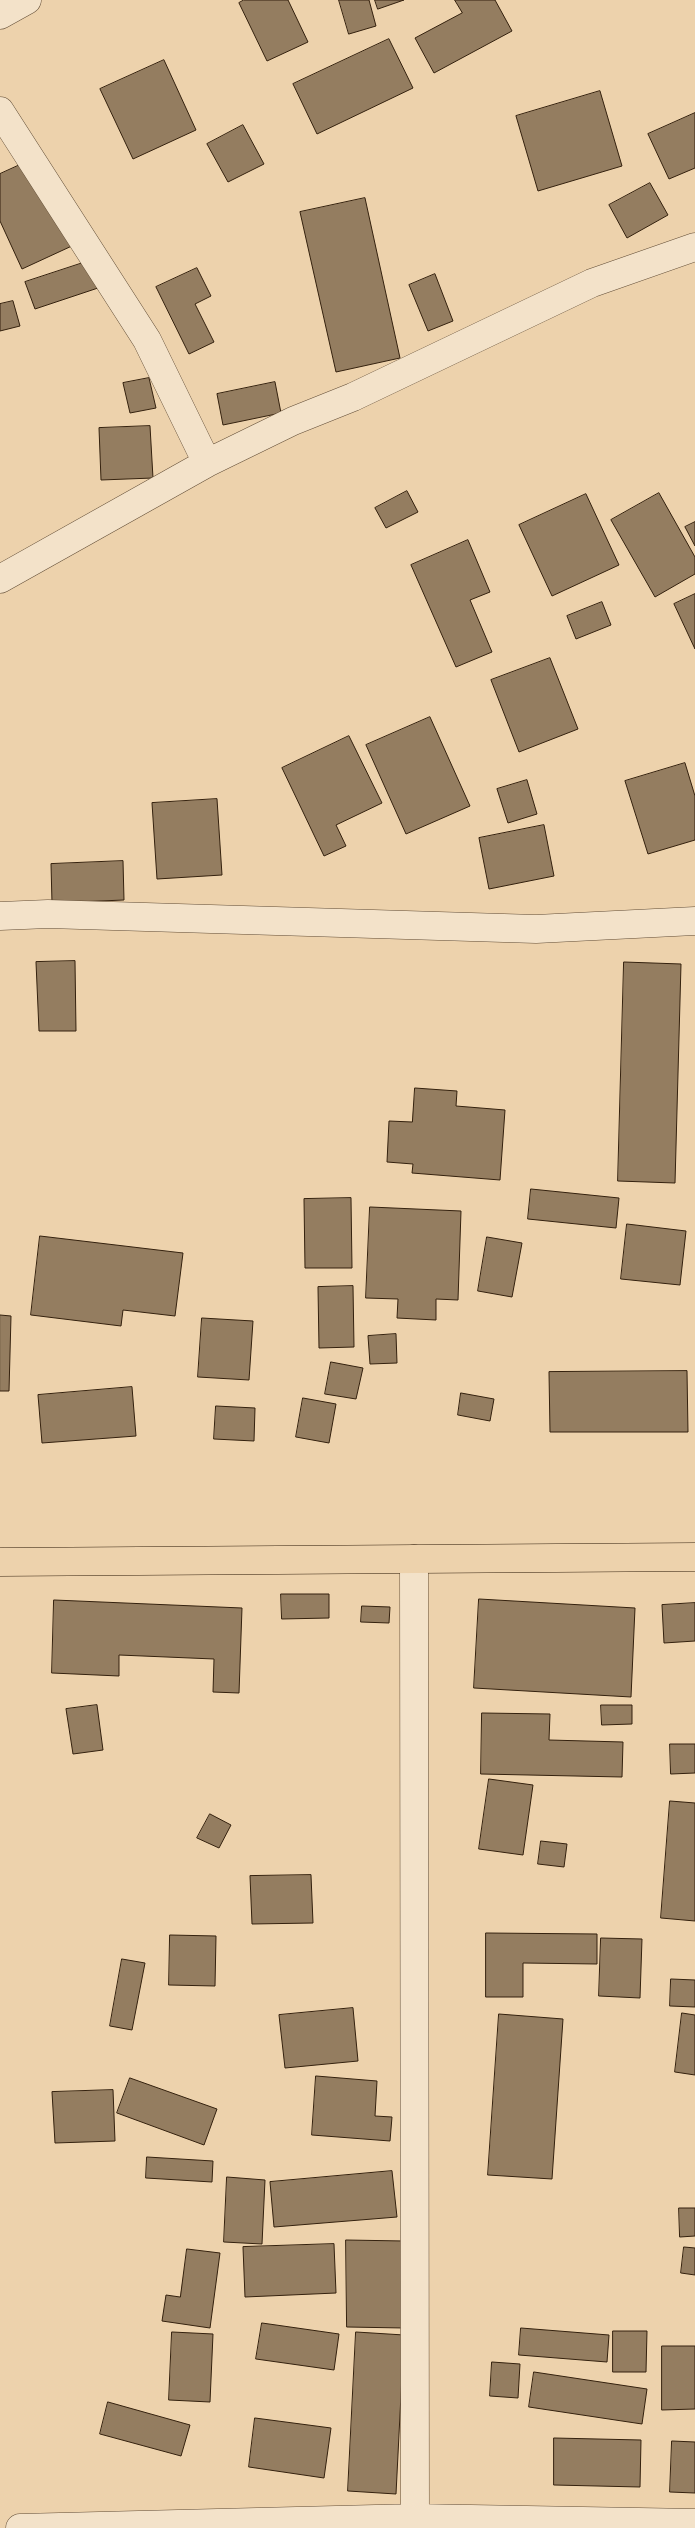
<!DOCTYPE html>
<style>
body{margin:0}
canvas{display:block;background:#edd2ac}
</style>
<canvas width="695" height="2528"></canvas>
<script>
const ctx = document.querySelector('canvas').getContext('2d');
ctx.lineJoin = 'round';
function paint(path, color) {
  ctx.fillStyle = color;
  ctx.fill(path, 'evenodd');
}
function strokePath(path, color, width, dash) {
  ctx.strokeStyle = color;
  ctx.lineWidth = width;
  ctx.lineCap = dash ? 'butt' : 'round';
  ctx.setLineDash(dash || []);
  ctx.stroke(path);
}
const building = new Path2D(`
 M244,0H288L308,42L267,61L239,3Z
 M339,0H369L376,26L349,34Z
 M375,0H404L378,9Z
 M455,0H495L512,31L434,73L415,38L462,13Z
 M389,39L413,88L317,134L293,84Z
 M164,60L196,130L133,159L100,89Z
 M600,91L622,166L538,191L516,116Z
 M695,113V168L669,179L648,134Z
 M243,125L264,164L228,182L207,144Z
 M33,159L74,245L22,269L0,221V174Z
 M650,183L668,215L627,238L609,205Z
 M365,198L400,358L336,372L300,212Z
 M95,259L104,286L35,309L25,282Z
 M197,268L211,296L195,304L214,342L189,354L156,287Z
 M435,274L453,321L428,331L409,285Z
 M13,301L20,326L0,331V304Z
 M149,378L156,408L130,413L123,383Z
 M275,382L281,413L223,425L217,394Z
 M150,426L153,478L101,480L99,428Z
 M407,491L418,512L386,528L375,508Z
 M659,493L695,557V574L655,597L611,520Z
 M586,494L619,565L552,596L519,525Z
 M695,522V546L685,527Z
 M468,540L490,592L470,600L492,652L456,667L411,565Z
 M695,594V649L674,604Z
 M602,602L611,625L576,639L567,616Z
 M550,658L578,729L519,752L491,680Z
 M430,717L470,806L406,834L366,745Z
 M349,736L382,803L336,825L346,846L324,856L282,768Z
 M685,763L695,796V840L648,854L625,781Z
 M527,780L537,814L508,823L497,789Z
 M217,799L222,875L157,879L152,803Z
 M544,825L554,876L489,889L479,838Z
 M123,861L124,900L52,903L51,864Z
 M75,961L76,1031H39L36,962Z
 M624,962L681,964L675,1183L618,1181Z
 M415,1088L457,1091L456,1106L505,1110L500,1180L412,1173L413,1164L387,1162L389,1121L412,1122Z
 M531,1189L619,1198L616,1228L528,1219Z
 M351,1198L352,1268H305L304,1199Z
 M370,1207L461,1211L458,1300L436,1299V1320L397,1318L398,1299L366,1298Z
 M627,1224L686,1231L680,1285L621,1279Z
 M40,1236L183,1253L175,1316L123,1310L121,1326L31,1315Z
 M487,1237L522,1243L512,1297L478,1291Z
 M353,1286L354,1347L319,1348L318,1287Z
 M0,1315L11,1316L9,1391H0Z
 M202,1318L253,1321L249,1380L198,1377Z
 M396,1334L397,1363L370,1364L368,1336Z
 M331,1362L363,1368L356,1399L325,1394Z
 M687,1371L688,1432H550L549,1372Z
 M132,1387L136,1436L42,1443L38,1395Z
 M461,1393L494,1399L490,1421L458,1415Z
 M303,1398L336,1404L329,1443L296,1437Z
 M216,1406L255,1408L254,1441L214,1439Z
 M281,1594H329V1618L282,1619Z
 M479,1599L635,1608L631,1697L474,1688Z
 M54,1600L242,1608L239,1693L213,1692L214,1659L119,1655V1676L52,1673Z
 M695,1603V1641L664,1643L662,1605Z
 M362,1606L390,1607L389,1623L361,1622Z
 M97,1705L103,1750L73,1754L66,1709Z
 M601,1705H632V1724L602,1725Z
 M482,1713L550,1714L549,1740L623,1742L622,1777L481,1774Z
 M670,1744H695V1773L671,1774Z
 M489,1779L533,1785L523,1855L479,1849Z
 M670,1801L695,1803V1921L661,1918Z
 M210,1814L231,1825L219,1848L197,1838Z
 M541,1841L567,1844L564,1867L538,1864Z
 M311,1875L313,1923L252,1924L250,1876Z
 M486,1933L597,1934V1964L523,1963V1997H486Z
 M170,1935L216,1936L215,1986L169,1985Z
 M601,1938L642,1939L640,1998L599,1996Z
 M122,1959L145,1963L132,2030L110,2026Z
 M671,1979L695,1980V2007L670,2006Z
 M353,2008L358,2061L285,2068L279,2015Z
 M682,2013L695,2015V2075L675,2072Z
 M499,2014L563,2019L552,2179L488,2175Z
 M316,2076L377,2081L375,2116L392,2117L390,2141L312,2135Z
 M130,2078L217,2109L204,2145L117,2113Z
 M113,2090L115,2141L55,2143L52,2092Z
 M147,2157L213,2161L212,2182L146,2178Z
 M392,2171L397,2217L274,2227L270,2182Z
 M227,2177L265,2180L262,2244L224,2242Z
 M679,2208H695V2236L680,2237Z
 M346,2240L404,2241V2328L347,2327Z
 M334,2244L336,2293L245,2297L243,2247Z
 M684,2247L695,2248V2275L681,2273Z
 M187,2249L220,2253L210,2328L162,2321L166,2295L180,2297Z
 M262,2323L339,2334L334,2370L256,2359Z
 M521,2328L609,2335L607,2362L519,2355Z
 M613,2331H647L646,2372H613Z
 M172,2332L213,2334L210,2402L169,2400Z
 M356,2332L404,2335L396,2494L348,2491Z
 M662,2346H695V2409L662,2410Z
 M492,2362L520,2364L518,2398L490,2396Z
 M534,2372L647,2389L642,2424L529,2407Z
 M108,2402L190,2425L181,2456L100,2434Z
 M255,2418L331,2428L324,2478L249,2467Z
 M554,2438L641,2440L640,2487L554,2485Z
 M672,2441L695,2442V2493L670,2492Z`);
const minor = new Path2D(`
 M0,15L27,0
 M0,111L147,340L207,463L0,579
 M207,463L293,421L353,397L592,283L695,247
 M0,916L48,914L536,929L695,921
 M414,1559L415,2528
 M20,2528L415,2518L695,2523`);
const major = new Path2D(`
 M0,1562L695,1557`);
paint(building, '#947d60');
strokePath(building, '#34210e', 1);
strokePath(minor, '#624d36', 29);
strokePath(major, '#34210e', 29);
strokePath(minor, '#f3e2c9', 28);
strokePath(major, '#edd2ac', 28);
</script>
